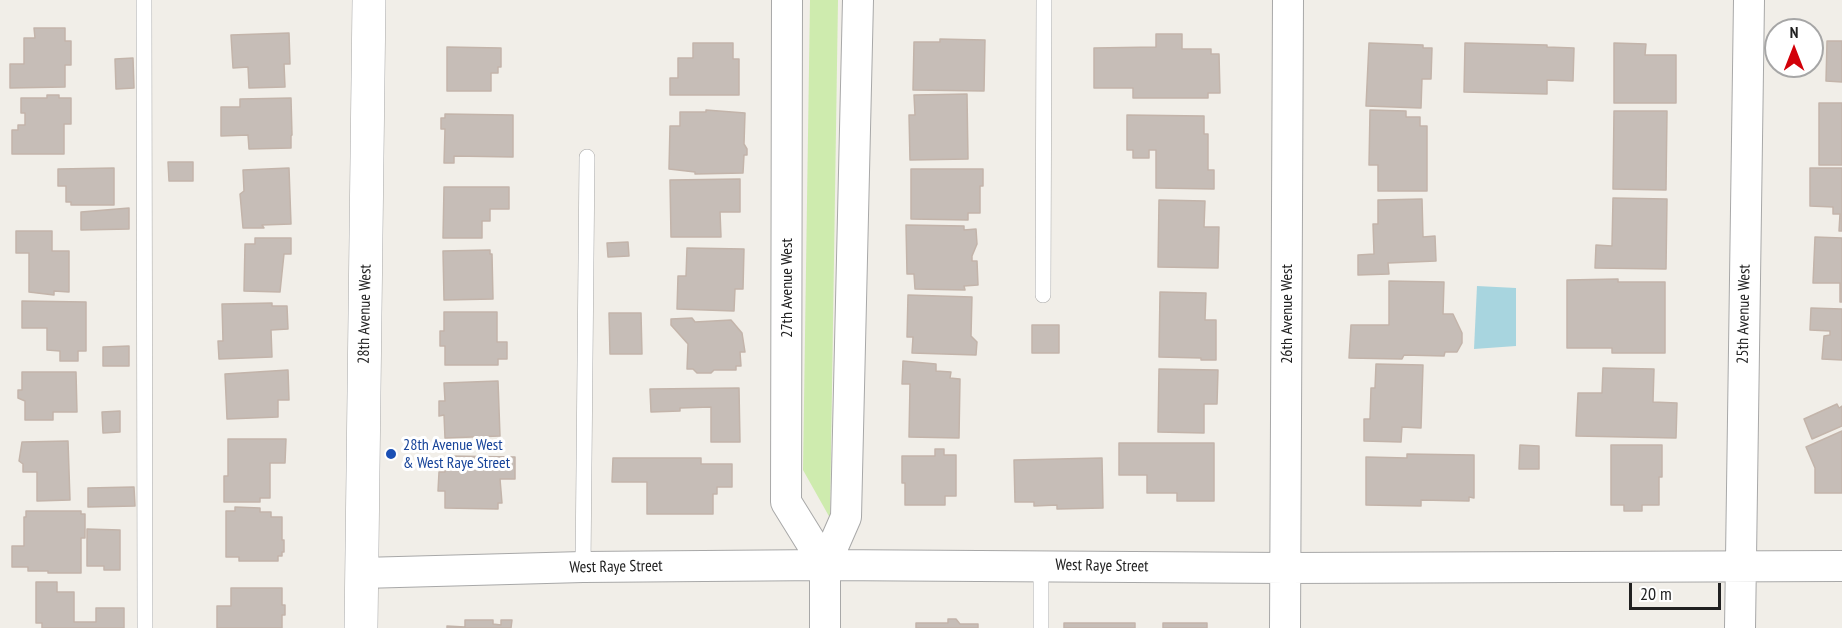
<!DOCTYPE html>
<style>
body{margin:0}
#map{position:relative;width:1842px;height:628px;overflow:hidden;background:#f1eee8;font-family:"PT Sans Narrow",sans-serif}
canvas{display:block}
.north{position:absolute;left:1764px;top:18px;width:60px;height:60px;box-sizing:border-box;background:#fff;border:2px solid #a6a6a6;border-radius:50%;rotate:0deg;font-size:16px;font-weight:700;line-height:24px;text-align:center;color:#212121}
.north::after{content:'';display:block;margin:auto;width:21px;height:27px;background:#d20009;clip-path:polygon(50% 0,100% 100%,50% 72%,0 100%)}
.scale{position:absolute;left:1629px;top:583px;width:92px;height:27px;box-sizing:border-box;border:3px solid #212121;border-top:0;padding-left:8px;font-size:18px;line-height:21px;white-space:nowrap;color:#212121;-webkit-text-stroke:4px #fff;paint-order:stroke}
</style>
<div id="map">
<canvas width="1842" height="628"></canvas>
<div class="north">N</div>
<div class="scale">20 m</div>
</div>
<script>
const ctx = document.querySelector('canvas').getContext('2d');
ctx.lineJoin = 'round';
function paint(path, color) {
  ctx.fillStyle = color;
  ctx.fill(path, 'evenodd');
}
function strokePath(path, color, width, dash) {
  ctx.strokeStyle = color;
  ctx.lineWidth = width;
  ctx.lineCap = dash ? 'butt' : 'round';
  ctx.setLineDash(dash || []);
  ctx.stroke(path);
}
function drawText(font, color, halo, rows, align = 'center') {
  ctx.font = font + ' "PT Sans Narrow",sans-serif';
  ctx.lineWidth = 6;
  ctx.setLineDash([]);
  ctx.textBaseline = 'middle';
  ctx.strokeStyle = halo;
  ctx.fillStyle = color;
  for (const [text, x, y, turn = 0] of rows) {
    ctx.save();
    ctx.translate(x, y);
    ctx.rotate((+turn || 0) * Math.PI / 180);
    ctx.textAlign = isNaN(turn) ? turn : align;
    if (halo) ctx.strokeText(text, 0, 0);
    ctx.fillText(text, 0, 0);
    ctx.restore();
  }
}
const grass = new Path2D(`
 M810,0H838L830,518L803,470Z`);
const water = new Path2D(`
 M1477,286L1516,288V346L1474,349Z`);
const building = new Path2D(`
 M34,28H65V41H71V65H65V87L10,88V64H24V38H35Z
 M289,33L290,64H284L285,87L249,88L248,67L233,68L231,35Z
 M1156,34H1182V49H1211V54H1219L1220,93H1208V98H1133V88H1094V48L1156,47Z
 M940,39L985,40L984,91L913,90L914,42H940Z
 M1827,41H1842V82L1826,81Z
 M693,43H733V59H739V95H670V78H678V58H693Z
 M1369,43L1423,45V48H1432L1431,79H1422L1421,108L1366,106Z
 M1465,43L1547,45V47L1574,48L1573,81L1547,80V94L1464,92Z
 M1614,43L1646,44L1645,55H1676V103H1614Z
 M447,47L501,48V67H498V73H491V91H447Z
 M133,58L134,88L116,89L115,59Z
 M967,94L968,159L910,160L909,115H915L914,95Z
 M47,95H59V98H71V124H64V154H12V130H18V125H25V113H21V98H47Z
 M291,98L292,135L291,136V148L249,149L248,135L221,136V107H240V99Z
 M1819,103H1842V165H1819Z
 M706,110L745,113L744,144L747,149V155H744L743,173L695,174V172L669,169L670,126H680V112H706Z
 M1370,110L1406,111V117H1420V126H1427V191H1378V165H1369Z
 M1614,111H1667L1666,190L1613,189Z
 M445,114L513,115V157L454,156V163H444L445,129H441V118H445Z
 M1127,115L1204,116V134H1208V170H1214V189L1156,188V150H1149V158H1133V150H1127Z
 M168,162H193V181H169Z
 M114,168V205H71V202H66V186H58V169Z
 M289,168L291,224L262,225L264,228H243L240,194L244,191L243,170Z
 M1810,168H1842V231H1839L1840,214H1833V207L1810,206Z
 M911,169H983V186H980V213H968V220L911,219Z
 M740,179V212H720L721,237H671L670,180Z
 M444,187H509V209H490V221H482V238H443Z
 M1613,198L1667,199L1666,269L1595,268L1596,245L1612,246Z
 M1422,199L1423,237L1435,236L1436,261L1388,263L1389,274L1358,275V255L1374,254L1373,224H1378V200Z
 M1159,200L1205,201L1204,227H1219L1218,268L1158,267Z
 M129,208V229L81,230V212Z
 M906,225L964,226V230L976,229L977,244L972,256V261H977L978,285L964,286L965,290L915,289L914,274H907Z
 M16,231H52V251H69V292L54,291V295L29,292V253H16Z
 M1815,237L1842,238V302H1840V283H1813Z
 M255,238H291V254H284L280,292L244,291L245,244H255Z
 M628,242L629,256L608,257L607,243Z
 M687,248L744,249L743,289H735L734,311L677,309L678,276H686Z
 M490,250V254H492L493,299L444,300L443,251Z
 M1618,279V282H1665V353H1612V348H1567V280Z
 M1389,281L1444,282L1443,314H1453L1462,333V343L1457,352H1445L1444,356L1404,355L1402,359L1349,358L1351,325H1389Z
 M1160,292L1206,293L1205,320H1216V360H1201V358L1159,357Z
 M908,295L972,297L971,336L977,342L976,355L912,353L913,337H907Z
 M22,301L86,302V351H78V361H60V351L47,350V328H22Z
 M272,303V306H287L288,329L271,330L272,357L219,359L218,341H223L222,304Z
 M1811,308L1842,309V360L1822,359L1824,336L1830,335V331L1810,330Z
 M444,312H497V342H507V359H498V365H445V346H440V331H444Z
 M609,313H641L642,354H610Z
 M692,318L695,322L731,320L742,333L745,352H740L741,366H736V370H714L711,373H697L693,369H687L688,344L671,325V319Z
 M1032,325H1059V353H1032Z
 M129,346V366H103V347Z
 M903,361L936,364V371L951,372L950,378L960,379L959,438L909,437L910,384H902Z
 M1376,364L1423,365L1421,428L1402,427L1401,442L1364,441V419H1370L1371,388H1375Z
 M1603,368L1654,369L1653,402L1677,403L1676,438L1576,436L1578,393H1602Z
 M1159,369L1218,370L1217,404H1204V433L1158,432Z
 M288,370L289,400H278V417L227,419L225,374Z
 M22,372H76L77,412H53V420H25V401L18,398V390H22Z
 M498,381L500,436L445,438L444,415L439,416V401H445L444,383Z
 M739,388L740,442H711V407L680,408V411L651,412L650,389Z
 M1837,404L1839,408L1842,406V426L1812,439L1804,419Z
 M120,411V432L103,433L102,412Z
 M1842,431V493H1815V468L1806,447Z
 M228,439H286L285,463H270V498H260V502H224V476H228Z
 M68,441L70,500L37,501V472H23V464L19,461L22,442Z
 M1119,443H1214V501H1177V493H1147V475H1119Z
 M1520,445L1539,446V469H1519Z
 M1611,445H1662V477H1659V505H1642V511H1624V505H1611Z
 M935,449H944V455H956V496H945V505H905V483H902V456H935Z
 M1407,454L1474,455V498L1469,497V501L1421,500V506L1366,505V457L1407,458Z
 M446,456L515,457V479H500L502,503H498V509L445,508V491H438L439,472H445Z
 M613,458H701V464H732V487H717V494H713V514H647V482H612Z
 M1102,458L1103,508L1057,509V505L1034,506V502H1015L1014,460Z
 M134,487L135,506L88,507V488Z
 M235,507L260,508V512H271V517H282V540H284V552H282V556H278V561H239V557H226V511H235Z
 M26,511H81V514H85V538H81V573H48V571H28V567H12V546H24V517H26Z
 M87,529L120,530V570H104V566H87Z
 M36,582H57V592H74V622H96V608H124V628H42V623H36Z
 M231,588H282V605H285V615H282V628H217V606H231Z
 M948,619H956L960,624H978V628H916V623H948Z
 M465,620H493V624L501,625V620H512L511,628H447V626L465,627Z
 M1064,623H1135V628H1064Z
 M1163,623H1207V628H1163Z`);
const service = new Path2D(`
 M144,0L145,628
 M1043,295L1044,0
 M583,567L587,157
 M1041,628V565`);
const minor = new Path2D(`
 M787,0L786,502L825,565
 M362,573L583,567L825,565L1286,568L1842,566
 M825,628V565L846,517L858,0
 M1285,628L1288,0
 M1740,628L1749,0`);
const tertiary = new Path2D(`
 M361,628L369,0`);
const markers = [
 [391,454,6,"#1a4fb4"]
];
const streetNames = [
 ["27th Avenue West",787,288,-90],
 ["28th Avenue West",365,314,-89],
 ["26th Avenue West",1287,314,-90],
 ["25th Avenue West",1744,314,-89],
 ["West Raye Street",1102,566,1],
 ["West Raye Street",616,567,-1]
];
const transitNames = [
 ["28th Avenue West",403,445],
 ["& West Raye Street",403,463]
];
paint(grass, '#ceebae');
paint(water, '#a8d5df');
paint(building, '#c6bdb7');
strokePath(building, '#c3b4aa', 1.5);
strokePath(service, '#a8a8a8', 16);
strokePath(minor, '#a8a8a8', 32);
strokePath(tertiary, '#a8a8a8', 34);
strokePath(service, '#fff', 15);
strokePath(minor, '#fff', 30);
strokePath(tertiary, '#fff', 33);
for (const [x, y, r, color] of markers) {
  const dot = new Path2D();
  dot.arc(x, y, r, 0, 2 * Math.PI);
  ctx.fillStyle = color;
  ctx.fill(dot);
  strokePath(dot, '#fff', 2);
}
drawText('16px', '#212121', '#fff', streetNames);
drawText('16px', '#164399', '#fff', transitNames, 'left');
</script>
